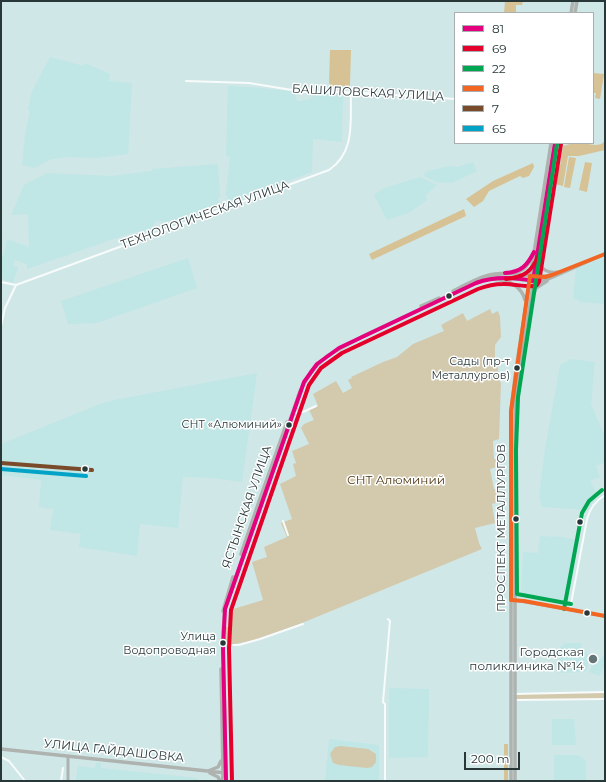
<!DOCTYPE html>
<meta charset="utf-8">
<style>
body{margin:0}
#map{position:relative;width:606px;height:782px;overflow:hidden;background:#d0e7e7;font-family:Montserrat,sans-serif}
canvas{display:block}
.frame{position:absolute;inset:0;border:2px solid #283839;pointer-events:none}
.legend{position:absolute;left:454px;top:12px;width:140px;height:132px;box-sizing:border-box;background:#fff;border:1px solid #a9afb0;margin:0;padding:5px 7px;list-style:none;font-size:12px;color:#283839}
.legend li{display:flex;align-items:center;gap:8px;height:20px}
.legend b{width:20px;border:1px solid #a9afb0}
.scale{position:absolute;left:464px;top:752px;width:56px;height:18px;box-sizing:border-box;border:2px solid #283839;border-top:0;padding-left:5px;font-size:12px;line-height:14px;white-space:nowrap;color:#283839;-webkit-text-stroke:3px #fff;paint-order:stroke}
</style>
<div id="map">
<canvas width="606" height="782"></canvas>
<div class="frame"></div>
<ul class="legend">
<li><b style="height:5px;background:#e5007d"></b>81</li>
<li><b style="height:5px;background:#e4002b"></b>69</li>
<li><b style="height:5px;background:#00a651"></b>22</li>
<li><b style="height:5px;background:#f26522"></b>8</li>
<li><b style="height:5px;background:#7a4b2a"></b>7</li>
<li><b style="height:5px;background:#02a3c7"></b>65</li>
</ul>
<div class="scale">200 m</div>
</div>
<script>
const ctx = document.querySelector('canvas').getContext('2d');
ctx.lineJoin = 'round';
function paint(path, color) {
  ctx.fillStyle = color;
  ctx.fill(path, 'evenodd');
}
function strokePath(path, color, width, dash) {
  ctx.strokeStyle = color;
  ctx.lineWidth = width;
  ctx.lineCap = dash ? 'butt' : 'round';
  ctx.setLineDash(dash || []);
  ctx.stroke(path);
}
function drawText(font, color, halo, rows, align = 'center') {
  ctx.font = font + ' Montserrat,sans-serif';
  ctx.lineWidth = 3;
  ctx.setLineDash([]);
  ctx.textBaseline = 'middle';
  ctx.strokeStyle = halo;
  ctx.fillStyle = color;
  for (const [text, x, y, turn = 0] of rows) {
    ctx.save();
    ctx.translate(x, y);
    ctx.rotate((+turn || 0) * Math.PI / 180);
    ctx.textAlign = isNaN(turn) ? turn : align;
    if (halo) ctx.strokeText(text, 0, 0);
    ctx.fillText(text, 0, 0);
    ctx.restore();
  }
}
const built = new Path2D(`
 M50,57L84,66L85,63L110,74L109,81L132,83L128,154L97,158L66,157L52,159L35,168L22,165L25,134L30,111L28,109L32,91Z
 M228,86L262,88L295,92L297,101L308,100L316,94H343L342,142L313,139L312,172L228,203L226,193L230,157L226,156Z
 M473,162L477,171L452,183L436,182L424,176L425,172L449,166L457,167Z
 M218,164L220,197L218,198L220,207L177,223L175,219L166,222L156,221L152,229L128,234L27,269V264L15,260L13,266L18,267L13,283L1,279V255H4L7,239L29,247L28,214L11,215L24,185L47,173L112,176L152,171V169Z
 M420,177L437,185L426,195L427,200L409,213L387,220L374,195L384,188Z
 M605,257V304L579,302V300L573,299L576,269Z
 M188,258L197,288L97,323L68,324L61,301Z
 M571,359L595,362L591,404L605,437V462L596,466L600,477L590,481L598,496L587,510L542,507L539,497L545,449L560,365Z
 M257,373L242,482L211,478L183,477L178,528L140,524L137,556L79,547L81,534L50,530L53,509L39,507L41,480L1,475V444L100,404L114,400Z
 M540,536L555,537V536L579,540L568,601L521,594L523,552L538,553Z
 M565,643H581L582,648L588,654V668L585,672L558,673L559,648Z
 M605,654V669L604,668L599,676L589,672L592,666Z
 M389,688L429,689L428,757L389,758Z
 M552,719H574L576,745H552Z
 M329,739L379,745V781H325Z
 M554,755H576L582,757L586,761V781H554Z
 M96,763H101V768L198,778V781H78L76,779L78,766L95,768Z`);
const green = new Path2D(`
 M490,309L492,314L498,311L500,317L501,337L495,345V364L498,365V378L501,383L499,439L493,441L494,459H497V467L490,469L494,489H500L499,502L492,504L495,523L475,528L479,543L482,549L302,623L255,640L225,646L226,627H230V610L263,600L252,562L267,557L264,547L287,537L281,523L292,519L280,484L296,476L293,464L296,463L292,451L309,444L301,428L304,424L314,420L309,410L318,406L313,394L336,381L343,393L352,388L348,380L352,378L351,377L383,362L397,357L413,344L444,331L441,325L463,313L467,321Z
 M605,692V699L514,700V694Z
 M341,746L368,749L376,754V762L372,767L367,768L339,765L333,763L330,754L335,747Z`);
const forest = new Path2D(`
 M505,1H523L522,5H516V13H504Z
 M330,50H351L350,86H331L329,83Z
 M593,73L604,74L600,99L595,98L596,93H593Z
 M605,141V150L579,156H568L563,186L555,184L557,173L560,166L563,146C570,144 576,142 583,143C591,144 598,148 605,141Z
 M569,157L576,158L570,188L564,187Z
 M585,162L592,163L587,192L579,190Z
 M533,163L534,167L529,176L523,178L520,176L489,191L483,201L474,207L466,199L493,181Z
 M464,209L466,216L372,260L369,254Z
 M504,744H508V781H504Z`);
const street = new Path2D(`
 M186,81L249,83L304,92H351L455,99
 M1,282L16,285L329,170C356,152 350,120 351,92
 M1,326L5,308L16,285
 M293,413L303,412L316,406
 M283,521L288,535
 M570,609L587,519C590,508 595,501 605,495
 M233,645H239L260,639L303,624
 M514,694L605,692
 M515,700L605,699
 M1,757L9,761L25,781
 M61,781L63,768
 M385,781V704L383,702L390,621L388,619`);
const secondary = new Path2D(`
 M514,600L605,616
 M226,773V781
 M68,781V756
 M222,781L223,773`);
const primary = new Path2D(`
 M571,13L573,1
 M575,13L577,1
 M538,257C540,270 547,274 560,272
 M512,273C523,272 528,266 532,256
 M493,279C507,280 521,285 525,300
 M453,291C466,285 479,276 494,274C513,271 533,280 553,275
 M532,298L536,288L547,281
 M421,306L439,298
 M241,554L256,510L287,422
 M223,611L233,577
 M221,669L223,773
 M1,749L226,773L223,648V632L225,609L300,391L311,371L327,356L363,336L476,283L493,277H500L533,281L546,280L605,254
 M208,771L218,767L221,761
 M210,773L218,777L220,781
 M511,781V411L516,369L551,143
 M515,781V401L555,143`);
const bus1 = new Path2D(`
 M505,273C521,272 527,266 534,252
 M226,781L223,648L225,609L304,382L317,364L339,348L476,283C495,276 513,277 533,281L555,143`);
const bus2 = new Path2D(`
 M506,279C525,277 531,272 539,255
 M232,781L229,648L231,610L309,385L321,368L342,353L478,289C486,286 494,284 503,284C512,283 531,289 537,285L539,282L561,144`);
const bus3 = new Path2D(`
 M557,144L518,397L516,450L517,594L571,604
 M564,609L582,513L589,501L602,490`);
const bus4 = new Path2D(`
 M605,254L552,275L545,277L530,276L511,411V600L524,601L605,616`);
const bus5 = new Path2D(`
 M1,463L92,470`);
const bus6 = new Path2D(`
 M1,469L86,476`);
const markers = [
 [449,296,3.5,"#283839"],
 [517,368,3.5,"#283839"],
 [289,425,3.5,"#283839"],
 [85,469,3.5,"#283839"],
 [516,519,3.5,"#283839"],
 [580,522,3.5,"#283839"],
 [587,613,3.5,"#283839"],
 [223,643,3.5,"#283839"],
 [593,659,5,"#637576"]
];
const busNames = [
 ["Сады (пр-т",510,362],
 ["Металлургов)",510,376],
 ["СНТ «Алюминий»",282,425],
 ["Улица",216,637],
 ["Водопроводная",216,651]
];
const streetNames = [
 ["БАШИЛОВСКАЯ УЛИЦА",368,93,3],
 ["ТЕХНОЛОГИЧЕСКАЯ УЛИЦА",205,215,-20],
 ["ЯСТЫНСКАЯ УЛИЦА",247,507,-71],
 ["ПРОСПЕКТ МЕТАЛЛУРГОВ",501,528,-90],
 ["УЛИЦА ГАЙДАШОВКА",114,751,6]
];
const parkNames = [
 ["СНТ Алюминий",396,480]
];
const poiNames = [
 ["Городская",584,652],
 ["поликлиника №14",584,666]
];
paint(built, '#c0e6e6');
paint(green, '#d3c9ad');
paint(forest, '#d6c294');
strokePath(street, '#f8fbfb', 2);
strokePath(secondary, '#adb3b2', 3);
strokePath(primary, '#aeb3b0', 3.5);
strokePath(bus1, '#e5007d', 4);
strokePath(bus2, '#e4002b', 4);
strokePath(bus3, '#00a651', 4);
strokePath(bus4, '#f26522', 4);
strokePath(bus5, '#7a4b2a', 4);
strokePath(bus6, '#02a3c7', 4);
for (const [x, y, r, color] of markers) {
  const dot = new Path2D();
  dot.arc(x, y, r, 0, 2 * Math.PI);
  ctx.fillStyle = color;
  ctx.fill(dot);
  strokePath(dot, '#fff', 1.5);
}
drawText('11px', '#283839', '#fff', busNames, 'right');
drawText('12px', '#283839', '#fff', streetNames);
drawText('12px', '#4d3612', '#fff', parkNames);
drawText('12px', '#283839', '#fff', poiNames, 'right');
</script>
